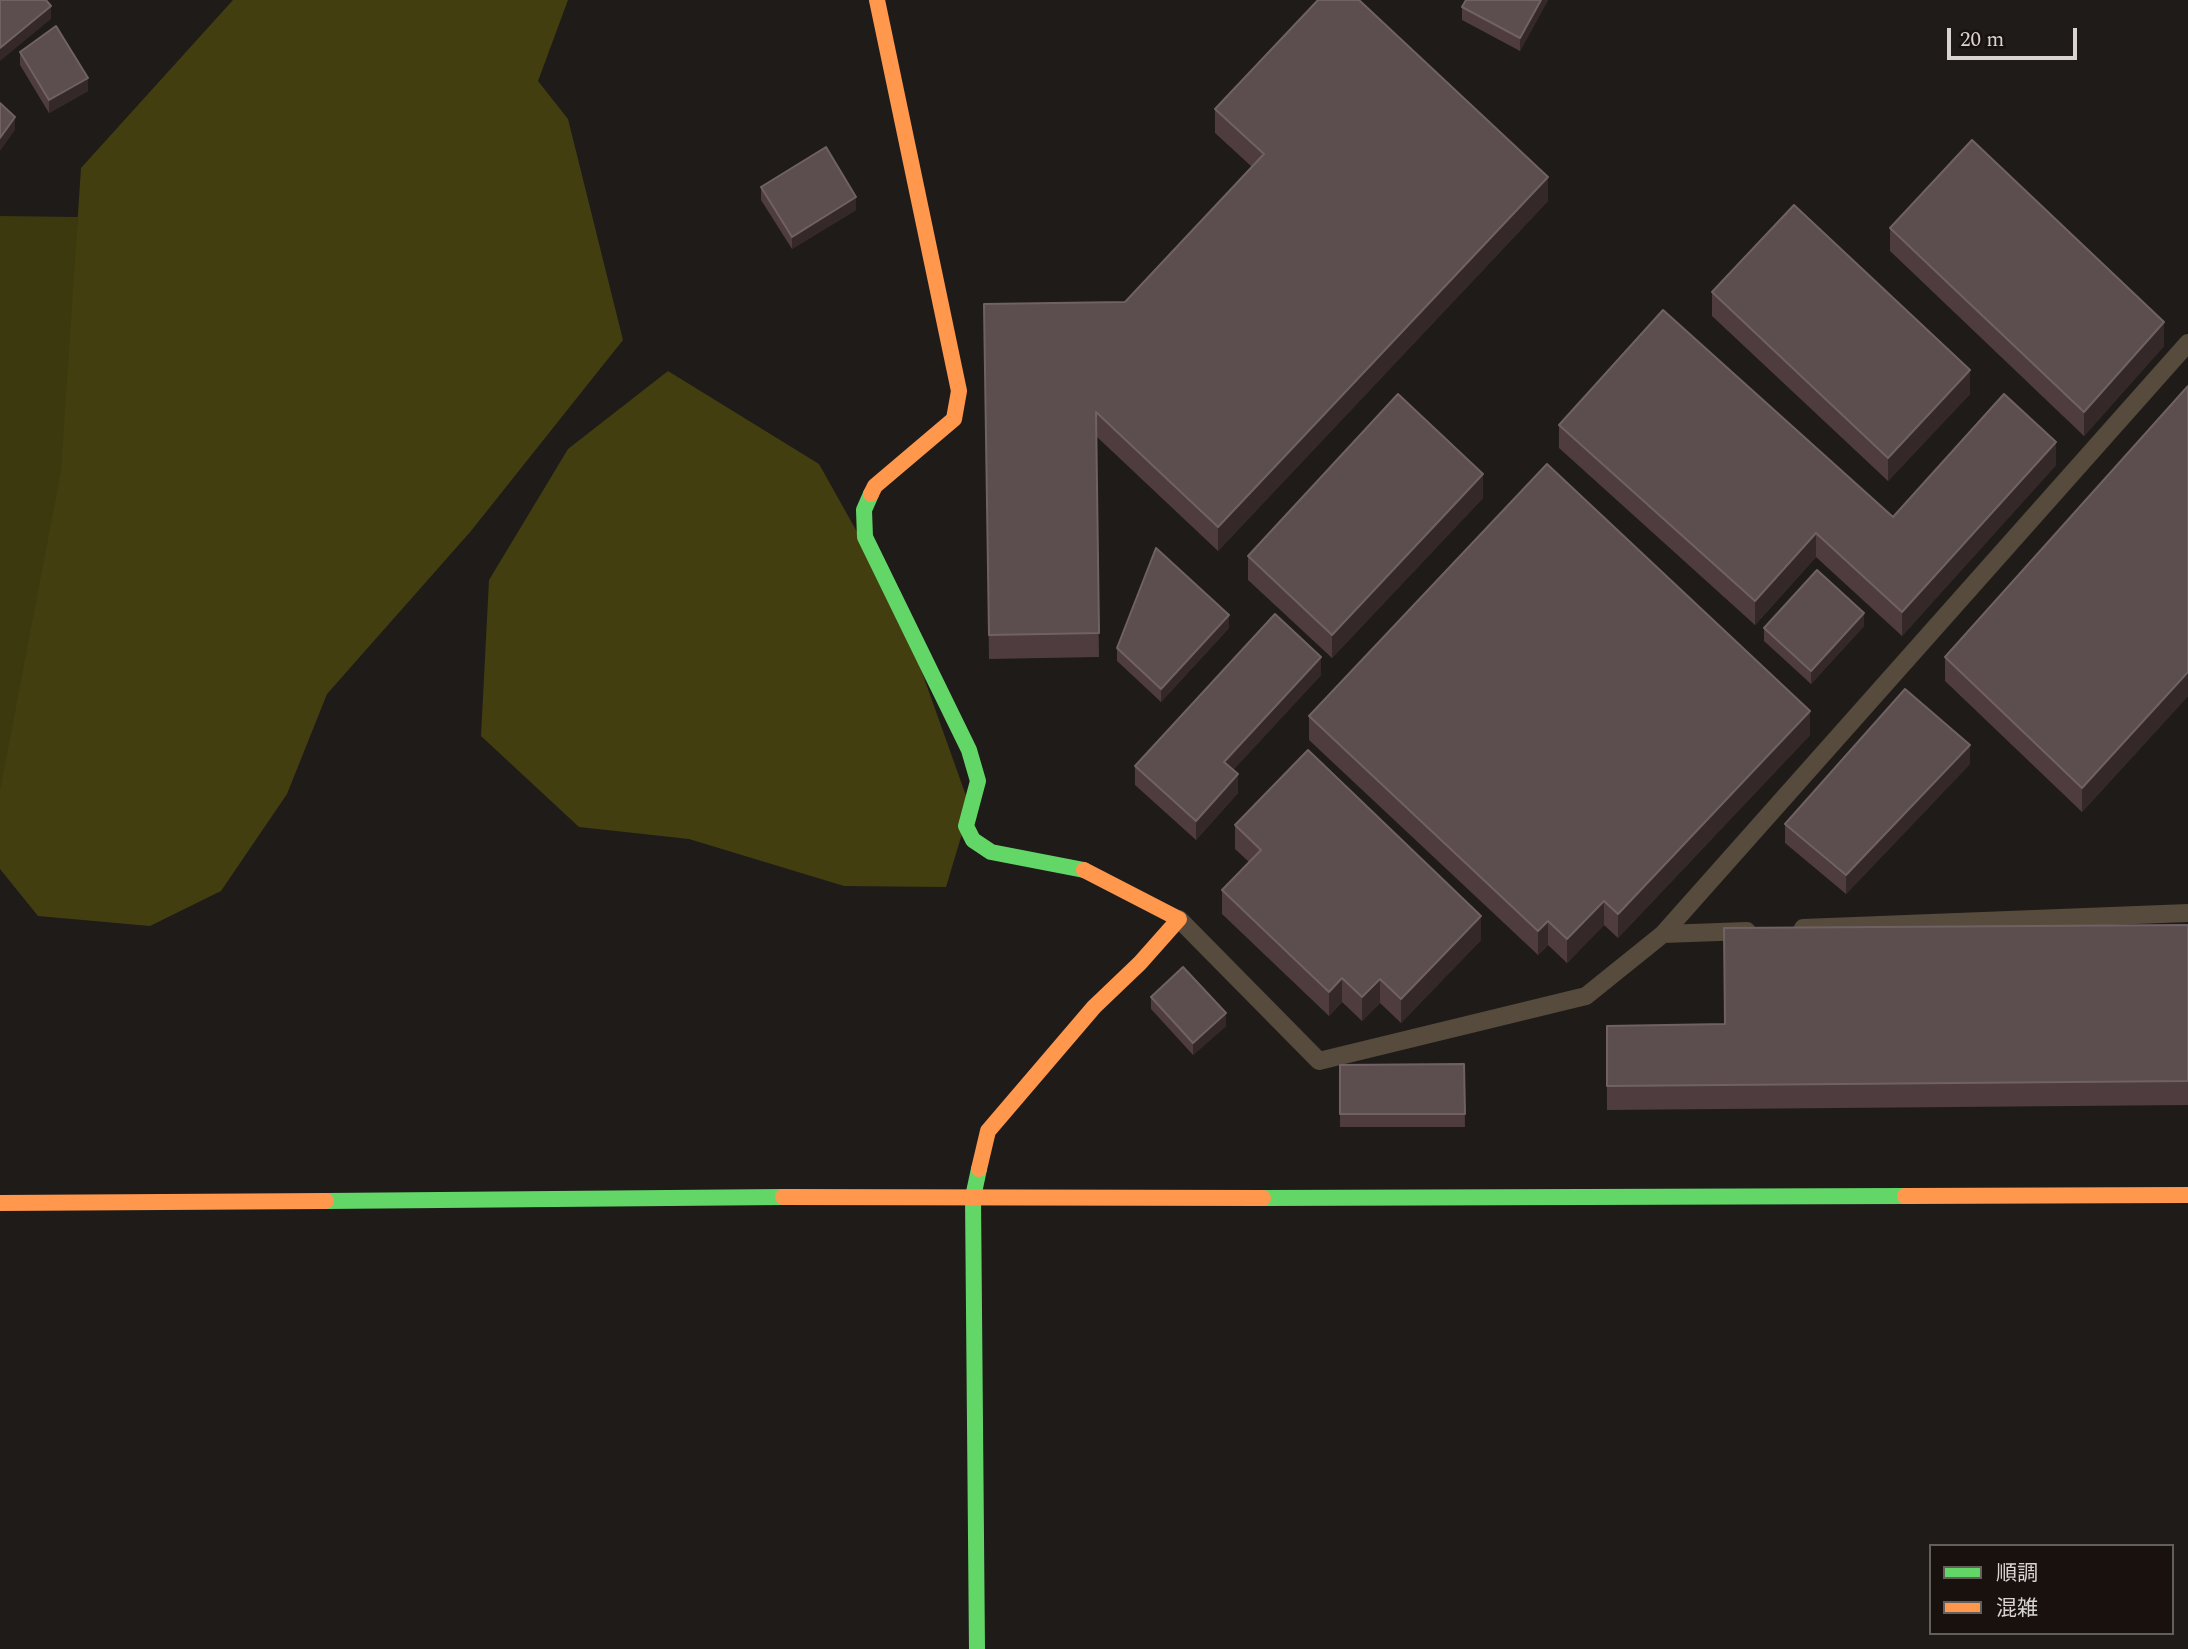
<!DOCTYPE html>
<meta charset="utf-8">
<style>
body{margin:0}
#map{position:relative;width:2188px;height:1649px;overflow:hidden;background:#1f1b19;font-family:Spectral,"Noto Sans JP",serif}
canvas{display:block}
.legend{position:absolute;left:1929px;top:1544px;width:245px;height:91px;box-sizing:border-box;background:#18110e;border:2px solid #655f5c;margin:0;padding:9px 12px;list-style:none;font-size:21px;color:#d9d4d2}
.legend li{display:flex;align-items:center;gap:14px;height:35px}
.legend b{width:35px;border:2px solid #655f5c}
.scale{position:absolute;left:1947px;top:28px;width:130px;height:32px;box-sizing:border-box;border:4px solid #d9d4d2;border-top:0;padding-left:9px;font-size:21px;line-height:24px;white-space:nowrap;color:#d9d4d2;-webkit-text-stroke:5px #18110e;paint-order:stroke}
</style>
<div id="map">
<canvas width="2188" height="1649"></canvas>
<ul class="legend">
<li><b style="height:9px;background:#63d668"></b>順調</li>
<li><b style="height:9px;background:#ff974d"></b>混雑</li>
</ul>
<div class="scale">20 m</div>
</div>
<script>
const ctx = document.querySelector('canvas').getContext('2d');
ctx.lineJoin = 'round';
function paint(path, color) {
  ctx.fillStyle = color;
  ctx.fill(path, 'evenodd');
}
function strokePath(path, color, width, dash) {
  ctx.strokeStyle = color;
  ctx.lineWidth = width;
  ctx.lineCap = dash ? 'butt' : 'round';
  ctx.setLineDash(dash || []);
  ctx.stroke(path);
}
const green = new Path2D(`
 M0,216L78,217L64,490L0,797Z`);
const forest = new Path2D(`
 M233,0H568L538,81L568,119L623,340L471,531L327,694L287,794L221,891L150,926L38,916L0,869V791L61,471L81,168Z
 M668,371L819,464L898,605L970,807L946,887L844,886L689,839L579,827L481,736L489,580L568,449Z`);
const lane = new Path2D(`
 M1179,919L1319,1061L1586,996L1663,934L2188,343
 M1803,928L2188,913
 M1663,934L1747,931`);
const fast = new Path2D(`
 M871,494L864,510L865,537L969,750L978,781L966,826L973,840L991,852L1084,870
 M1263,1198L1905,1196
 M326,1201L783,1197
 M977,1649L973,1197L979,1169`);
const slow = new Path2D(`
 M871,494L875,486L954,419L959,391L877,0
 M979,1169L988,1131L1094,1007L1140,963L1179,919L1084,870
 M1905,1196L2188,1195
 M783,1197L1263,1198
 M0,1203L326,1201`);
const wall = new Path2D(`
 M1548,0L1520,51L1462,20V7Z
 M20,52L88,91L49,113L20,65Z
 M1215,109L1548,201L1218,551L1096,436L1099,657L989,659L984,304L1125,302L1252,167L1215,133Z
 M761,187L856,210L792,249L761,200Z
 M1890,228L2164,346L2084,436L1890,251Z
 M1712,292L1970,394L1888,481L1712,316Z
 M2188,386V696L2082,812L1945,681V657Z
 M1559,425L1893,517L2056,465L1902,636L1816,557L1755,625L1559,448Z
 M1483,498L1332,658L1248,580V556Z
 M1864,626L1811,684L1764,641V628Z
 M1229,628L1161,702L1117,661V648Z
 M1321,675L1233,770L1238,793L1196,840L1135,785V766Z
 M1309,716L1810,735L1618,938L1604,925L1567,963L1548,945L1538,955L1309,740Z
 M1970,764L1846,894L1785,843V824Z
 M1235,825L1481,940L1401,1023L1380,1003L1362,1021L1342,1002L1329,1016L1222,914V890L1249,862L1235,849Z
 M2188,925V1105L1607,1110V1026L1725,1024Z
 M1151,997L1226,1026L1193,1055L1151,1009Z
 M1464,1064L1465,1127H1340V1065Z`);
const shadedWall = new Path2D(`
 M1541,0H1548L1520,51V38Z
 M51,6V19L0,61V48Z
 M88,78V91L49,113V100Z
 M15,117V130L0,151V138Z
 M1548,177V201L1218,551V527Z
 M856,197V210L792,249V237Z
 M2164,322V346L2084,436V412Z
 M1970,370V394L1888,481V458Z
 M2056,442V465L1902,636V612Z
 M1483,474V498L1332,658V635Z
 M1816,533V557L1755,625V601Z
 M1864,613V626L1811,684V671Z
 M1229,615V628L1161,702V689Z
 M1321,657V675L1224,780V762Z
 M2188,672V696L2082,812V788Z
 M1810,711V735L1618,938V914Z
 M1970,745V764L1846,894V875Z
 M1238,774V793L1196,840V821Z
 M1604,901V925L1567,963V939Z
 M1481,916V940L1401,1023V999Z
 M1548,921V945L1538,955V931Z
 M1342,978V1002L1329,1016V992Z
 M1380,979V1003L1362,1021V997Z
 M1226,1013V1026L1193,1055V1043Z`);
const building = new Path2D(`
 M0,0H46L51,6L0,48Z
 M1318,0H1359L1548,177L1218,527L1096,412L1099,633L989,635L984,304L1125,302L1264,154L1215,109Z
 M1466,0H1541L1520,38L1462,7Z
 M56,26L88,78L49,100L20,52Z
 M0,103L15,117L0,138Z
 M1972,140L2164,322L2084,412L1890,228Z
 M826,147L856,197L792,237L761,187Z
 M1794,205L1970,370L1888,458L1712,292Z
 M1663,310L1893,517L2004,394L2056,442L1902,612L1816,533L1755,601L1559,425Z
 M2188,386V672L2082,788L1945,657Z
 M1398,394L1483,474L1332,635L1248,556Z
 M1547,464L1810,711L1618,914L1604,901L1567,939L1548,921L1538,931L1309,716Z
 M1156,548L1229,615L1161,689L1117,648Z
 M1817,570L1864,613L1811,671L1764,628Z
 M1275,614L1321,657L1224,762L1238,774L1196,821L1135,766Z
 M1905,689L1970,745L1846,875L1785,824Z
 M1308,750L1481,916L1401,999L1380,979L1362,997L1342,978L1329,992L1222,890L1261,850L1235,825Z
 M2188,925V1081L1607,1086V1026L1725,1024L1724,928Z
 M1183,967L1226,1013L1193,1043L1151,997Z
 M1464,1064L1465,1114H1340V1065Z`);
paint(green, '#3c390f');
paint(forest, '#423e10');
strokePath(lane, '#564b3c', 18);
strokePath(fast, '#63d668', 16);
strokePath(slow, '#ff974d', 16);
paint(wall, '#4e3c3f');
paint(shadedWall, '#352829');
paint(building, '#5c4d4f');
strokePath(building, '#706263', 2);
</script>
